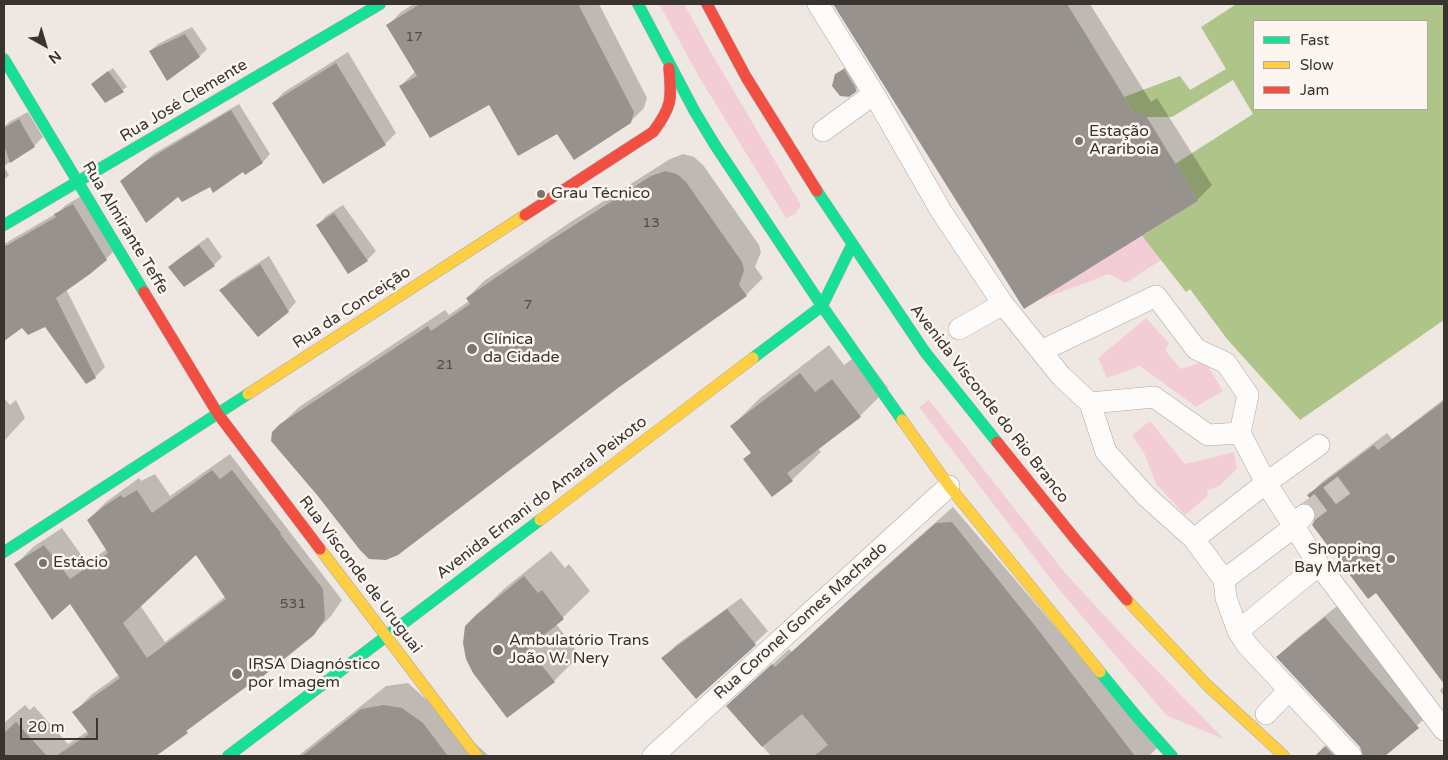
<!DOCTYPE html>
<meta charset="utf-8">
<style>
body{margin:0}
#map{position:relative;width:1448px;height:760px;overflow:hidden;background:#efe8e2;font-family:"Varela Round",sans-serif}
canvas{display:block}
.frame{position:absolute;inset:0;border:5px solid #393430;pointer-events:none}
.legend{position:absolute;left:1253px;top:20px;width:175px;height:90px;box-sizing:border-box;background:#fdf5ef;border:1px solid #afa8a3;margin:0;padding:6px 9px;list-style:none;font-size:15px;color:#393430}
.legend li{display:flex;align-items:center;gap:10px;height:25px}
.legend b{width:25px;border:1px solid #afa8a3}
.north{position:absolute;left:20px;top:20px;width:50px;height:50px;-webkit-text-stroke:4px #fdf5ef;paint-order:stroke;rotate:141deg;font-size:14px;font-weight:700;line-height:20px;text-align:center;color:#393430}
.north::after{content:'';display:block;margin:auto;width:18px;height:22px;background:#393430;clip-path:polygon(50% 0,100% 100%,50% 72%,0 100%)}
.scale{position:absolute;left:20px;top:718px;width:78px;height:22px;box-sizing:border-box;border:2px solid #393430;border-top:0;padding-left:6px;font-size:15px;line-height:18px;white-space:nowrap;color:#393430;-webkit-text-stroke:4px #fdf5ef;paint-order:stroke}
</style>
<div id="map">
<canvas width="1448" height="760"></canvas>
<div class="frame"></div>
<ul class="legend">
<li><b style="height:6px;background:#16e098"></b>Fast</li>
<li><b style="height:6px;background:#ffcf43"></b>Slow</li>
<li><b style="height:6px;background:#f24e42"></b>Jam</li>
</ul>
<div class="north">N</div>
<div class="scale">20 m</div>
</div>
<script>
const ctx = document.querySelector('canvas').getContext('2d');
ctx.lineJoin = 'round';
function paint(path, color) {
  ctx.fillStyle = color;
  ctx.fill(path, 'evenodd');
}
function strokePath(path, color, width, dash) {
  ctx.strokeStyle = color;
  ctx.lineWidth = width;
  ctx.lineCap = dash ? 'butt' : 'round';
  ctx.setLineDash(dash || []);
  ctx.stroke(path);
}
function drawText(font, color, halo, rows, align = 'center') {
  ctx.font = font + ' "Varela Round",sans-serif';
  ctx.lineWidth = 5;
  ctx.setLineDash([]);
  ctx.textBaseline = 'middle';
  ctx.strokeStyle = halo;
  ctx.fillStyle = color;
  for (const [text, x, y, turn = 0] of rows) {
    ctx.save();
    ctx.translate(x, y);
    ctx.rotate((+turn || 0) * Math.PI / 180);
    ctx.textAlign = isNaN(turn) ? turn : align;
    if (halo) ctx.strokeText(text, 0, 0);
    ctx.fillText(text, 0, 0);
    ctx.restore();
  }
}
const green = new Path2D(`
 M659,4H684L709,49L801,205L795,214L786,218L699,77Z
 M1142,236L1161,260L1126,283L1109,274L1037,301Z
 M1146,318L1169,343L1165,350L1181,369L1205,361L1223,391L1196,407L1140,366L1107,378L1098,358Z
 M929,400L1066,574L1127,640L1224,739L1167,716L1057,587L919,407Z
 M1150,421L1185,464L1234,452L1237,469L1219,486L1207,490L1208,496L1185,515L1156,484L1145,455L1132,435Z`);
const water = new Path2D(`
 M1067,4H1444V320L1300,420L1227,339L1190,289L1186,292L1142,236L1198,201L1143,112L1136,116ZM1254,21H1427V109H1254Z`);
const pier = new Path2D(`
 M1067,4H1234L1235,5L1201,27L1226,69L1190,90L1180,76L1124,97Z
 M1233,80L1253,114L1175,164L1146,117H1172Z`);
const shadow = new Path2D(`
 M414,4H599L647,98L644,108L630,122L557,132L490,103L400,86L416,71L388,25L401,12Z
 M835,4H1090L1151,102L1157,98L1212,185L1197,200L1024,307Z
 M192,27L207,49L200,56L150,51L158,44Z
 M348,52L396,133L385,144L273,103L284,92Z
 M845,67L860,86L848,96L834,78Z
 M113,68L127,87L105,101L97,80Z
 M239,104L270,154L263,162L210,185L178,195L121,181L155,153Z
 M28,112L43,137L34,146L4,166V127L9,122Z
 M683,154L694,157L703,165L759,245L761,252L755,267L763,278L746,295L273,432L299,407L445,310L449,315L469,301L467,298L484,281L569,223L670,159Z
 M4,167L9,175L4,180Z
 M83,195L116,249L106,259L66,289L105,367L95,377L46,325L23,326L4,339V244L57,213L66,205Z
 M343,205L376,251L367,260L318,225L326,216Z
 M208,237L222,257L214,265L169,267L178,259Z
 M269,256L296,302L288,311L221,290L230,281Z
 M829,345L844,365L861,352L888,388L860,416L818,448L821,452L792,480L744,459L752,452L732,426L760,398Z
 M4,398L10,405L16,400L25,418L4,441Z
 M1444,399V682L1376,591L1317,518V511L1309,495L1322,482L1387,433L1392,439Z
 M230,454L342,600L331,616L313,634L154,756H4V723L25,705L30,710L34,706L68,744L88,731L74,712L91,695L120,674L70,602L16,564L33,547L62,528L87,563L107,549L88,520L106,502L139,478L141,481L155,474L170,496ZM196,553L226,596L165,642L140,605Z
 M953,507L1158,747L1149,756H771L728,706L789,649L792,652L870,580Z
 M551,551L565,568L569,564L590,591L556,624L580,655L554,681L478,614L505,588Z
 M741,598L768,631L696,697L663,658L676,645Z
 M1342,602L1434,710L1384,756H1364L1361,747L1277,657L1294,641Z
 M408,683L489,756H298L386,686Z
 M1444,686V697L1440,690Z
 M1329,743L1342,756H1317Z`);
const building = new Path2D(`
 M420,4H578L634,112L631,123L574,160L557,134L518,156L489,105L430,138L399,86L417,76L386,25Z
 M833,4H1067L1136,116L1143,111L1198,201L1024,309Z
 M185,34L200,57L167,81L149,51Z
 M336,63L386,145L323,184L272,103Z
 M844,69L857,91L849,97L840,96L832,86L835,74Z
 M108,71L124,92L105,103L91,84Z
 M231,110L263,163L245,175L243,172L213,193L210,187L182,202L178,197L146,223L120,181L146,161Z
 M19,119L35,147L10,163L4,145V128Z
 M665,171L677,174L686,182L742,262L744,270L739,285L747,296L618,388L398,555L386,560L369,559L360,550L317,495L271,441L272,432L280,424L428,326L431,331L470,304L466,298L551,240L651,176Z
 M73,204L107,260L90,274L56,298L96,378L86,384L45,327L28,335L22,328L4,341V247L56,217L54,214Z
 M334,213L368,261L348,274L316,225Z
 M199,245L215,266L184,287L168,267Z
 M260,264L289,312L258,337L219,290Z
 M800,373L815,392L832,379L861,417L787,473L793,481L772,497L743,459L751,453L730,426Z
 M1444,401V684L1376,593L1368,599L1312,525L1316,518V511L1312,506L1307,503L1311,500L1307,495L1374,445L1378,450Z
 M212,470L220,479L232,470L281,533L280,534L323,589L325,619L314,635L262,677L261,676L186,731L188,733L156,756H56L89,734L72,712L120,678L70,604L52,620L14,564L44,545L70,579L108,553L87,520L103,507L121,495L123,498L137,490L152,513ZM196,555L226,599L147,658L123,623Z
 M952,522L1036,627L1135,756H814L828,745L802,714L762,747L726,706L772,664L775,667L852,597L936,523Z
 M524,576L538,593L542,590L564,619L528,648L555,682L507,718L473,673L466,659L463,643L465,626L477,614Z
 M727,609L756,645L696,699L661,658Z
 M1325,617L1419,728L1385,756H1363L1360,747L1276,657Z
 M384,705L402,708L423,723L448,756H302L361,709Z
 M16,722L47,756H4V733Z
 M1325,746L1334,756H1315Z`);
const streetTunnel = new Path2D(`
 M1304,515L1344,485`);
const street = new Path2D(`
 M818,4L874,94L941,211L1003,304L1061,376L1090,403L1106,452L1146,496L1194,539L1224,580L1226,598L1238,631L1247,645L1351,756
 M823,131L874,94
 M959,329L1003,304
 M1041,351L1156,296L1196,349L1226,363L1248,395L1240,433
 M1090,403L1154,397L1208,435L1240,433L1266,483L1319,565L1444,730
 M1194,539L1266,483L1319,445
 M1224,580L1294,527L1304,515
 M1238,631L1319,565
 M1266,714L1289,690
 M653,756L949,486`);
const fast = new Path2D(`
 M638,4L695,112L715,145L822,306L902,420
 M4,59L144,292
 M817,191L925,352L997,442
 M4,225L380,4
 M753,358L822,306L852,245
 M4,552L248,394
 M1100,672L1137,717L1172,756
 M228,756L540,520`);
const slow = new Path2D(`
 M248,394L525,215
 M902,420L949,486L1100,672
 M540,520L753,358
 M320,549L477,756
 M1127,600L1207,685L1284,756`);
const jam = new Path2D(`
 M707,4L746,77L817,191
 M525,215L653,132C672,107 672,99 669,68
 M144,292L218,414L320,549
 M997,442L1075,539L1127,600`);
const markers = [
 [1079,141,5,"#79736e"],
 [541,194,5,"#79736e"],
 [472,349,6,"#79736e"],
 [1391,559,5,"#79736e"],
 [43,563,5,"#79736e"],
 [498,650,6,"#79736e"],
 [237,674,6,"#79736e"]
];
const numberNames = [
 ["17",414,37],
 ["13",651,223],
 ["7",528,305],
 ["21",445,365],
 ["531",293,604]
];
const streetNames = [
 ["Rua José Clemente",184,101,-31],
 ["Rua Almirante Teffe",125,228,59],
 ["Rua da Conceição",352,308,-33],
 ["Avenida Visconde do Rio Branco",989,404,52],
 ["Avenida Ernani do Amaral Peixoto",542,498,-37],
 ["Rua Visconde de Uruguai",360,575,53],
 ["Rua Coronel Gomes Machado",801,621,-42]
];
const poiNames = [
 ["Estação",1089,132],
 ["Arariboia",1089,150],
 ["Grau Técnico",551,194],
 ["Clínica",483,340],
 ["da Cidade",483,358],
 ["Shopping",1381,550,"right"],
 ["Bay Market",1381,568,"right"],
 ["Estácio",53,563],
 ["Ambulatório Trans",509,641],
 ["João W. Nery",509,659],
 ["IRSA Diagnóstico",248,665],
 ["por Imagem",248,683]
];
paint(green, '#f3cdd6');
paint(water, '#afc488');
paint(pier, '#efe8e2');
paint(shadow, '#0003');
paint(building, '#98928e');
strokePath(streetTunnel, '#cbc4be', 21, [21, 11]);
strokePath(street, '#aea8a4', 22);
strokePath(fast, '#aea8a4', 12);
strokePath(slow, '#aea8a4', 12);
strokePath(jam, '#aea8a4', 12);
strokePath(street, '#fdfcfb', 21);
strokePath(fast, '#16e098', 11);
strokePath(slow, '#ffcf43', 11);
strokePath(jam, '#f24e42', 11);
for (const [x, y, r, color] of markers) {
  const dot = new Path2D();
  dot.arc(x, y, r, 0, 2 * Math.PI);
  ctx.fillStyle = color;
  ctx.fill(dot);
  strokePath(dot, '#fdf5ef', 2);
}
drawText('14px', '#514c48', null, numberNames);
drawText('16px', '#393430', '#fdf5ef', streetNames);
drawText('16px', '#393430', '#fdf5ef', poiNames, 'left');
</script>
